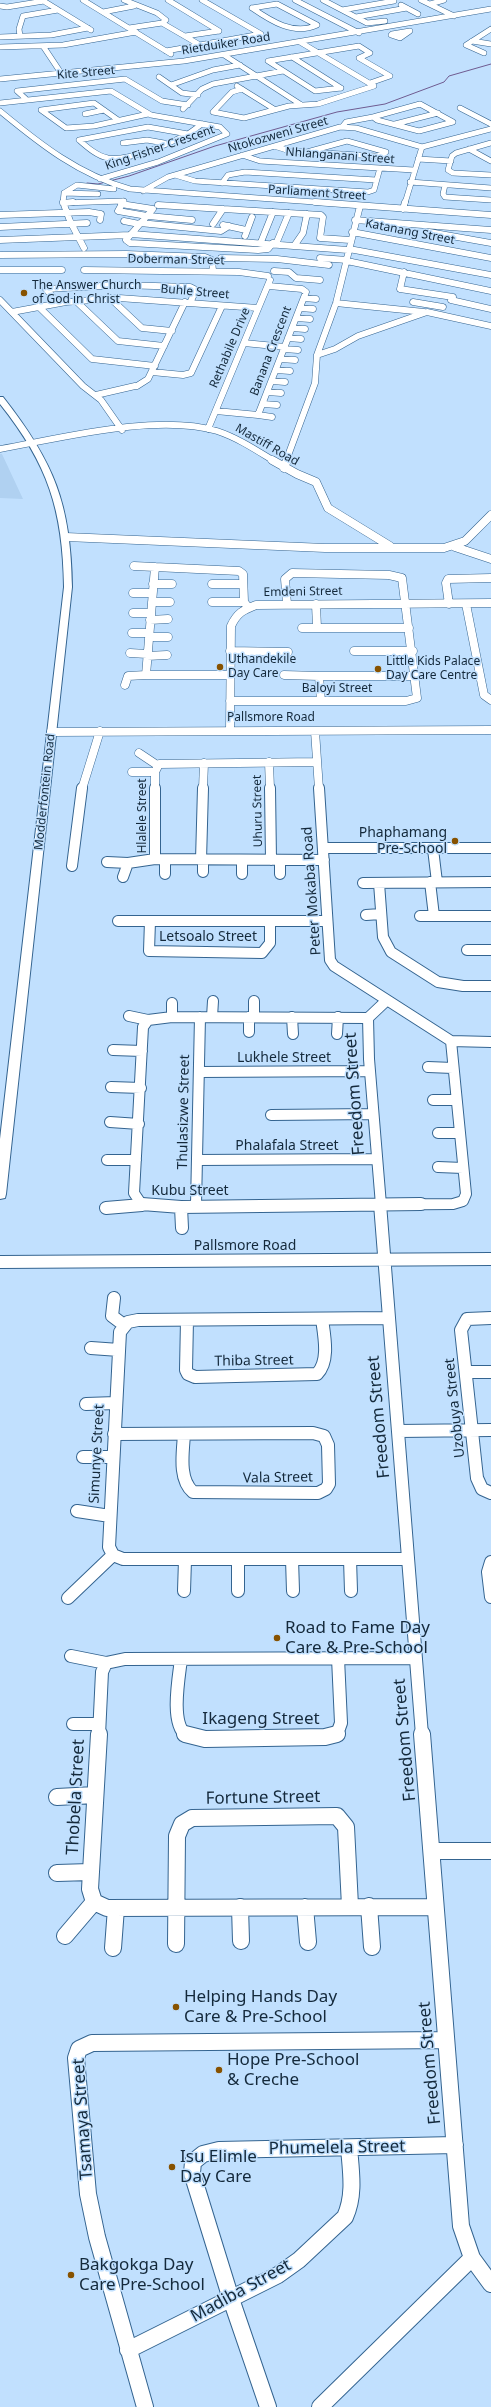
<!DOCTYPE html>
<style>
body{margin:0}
canvas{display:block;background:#c1e0fe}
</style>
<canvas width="491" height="2407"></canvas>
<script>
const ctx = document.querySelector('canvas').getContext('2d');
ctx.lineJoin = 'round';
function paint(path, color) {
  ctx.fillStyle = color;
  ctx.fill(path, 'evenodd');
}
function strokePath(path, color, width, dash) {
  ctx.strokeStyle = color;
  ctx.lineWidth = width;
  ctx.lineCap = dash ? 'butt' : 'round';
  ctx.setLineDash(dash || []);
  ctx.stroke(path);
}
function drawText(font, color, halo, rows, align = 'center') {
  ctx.font = font + ' "Noto Sans",sans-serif';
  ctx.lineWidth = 3;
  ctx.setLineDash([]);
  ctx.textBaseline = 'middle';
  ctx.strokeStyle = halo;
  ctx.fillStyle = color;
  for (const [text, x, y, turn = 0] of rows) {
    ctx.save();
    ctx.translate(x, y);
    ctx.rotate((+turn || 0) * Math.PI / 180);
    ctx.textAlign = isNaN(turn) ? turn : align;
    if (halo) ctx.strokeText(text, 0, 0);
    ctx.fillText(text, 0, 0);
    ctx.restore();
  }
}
const built = new Path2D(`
 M0,454H2L23,499L0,498Z`);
const stream = new Path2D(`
 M87,183L98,184L129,176L215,146L337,112L385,104L444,82L449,76L491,64`);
const minorFar5 = new Path2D(`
 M42,0L91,30
 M83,0L171,54
 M124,0L157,13L166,20L162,23
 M168,0L219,31
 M295,0L359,33
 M323,0L367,23L385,21
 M421,0L454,16
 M430,4L444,0
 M401,5L418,14
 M0,6L7,7L44,1
 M252,8L277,4L317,25
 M252,8C271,21 294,36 317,25
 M342,10L394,1
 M103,12L134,6
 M356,17L407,8
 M162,23L200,45
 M129,28L162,23
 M410,31L400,38L391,35L392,34Z
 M20,36L19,29L23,16L58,10
 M185,36L219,31
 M0,37L51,35L88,28
 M472,41L491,44
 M43,46L61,73
 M0,47L63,45L136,32
 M166,51L261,34L202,0
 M484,53L466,45L491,29
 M224,55L300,104
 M292,57L341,88
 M159,77L182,93L198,95
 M0,79L184,61L491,9
 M171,85L213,70L240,65
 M237,86L274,109
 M341,88L315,91L268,61L359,46L370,53L359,58L390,76L370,83
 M242,89L232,92L213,112L244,118L289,106L318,104L374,86L300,42
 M26,99L17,91L125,79L162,101L188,105
 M0,103L111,91L151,115L220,127L227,134L158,162L100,179
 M420,104L453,122L419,131L377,120L373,117Z
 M460,108L491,124
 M183,109L202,89L213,84L283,71
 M0,111C40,144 79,175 130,189L329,203
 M85,114L104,110
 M118,120L94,103L41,110L66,128L94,126L148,114
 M395,124L438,113
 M148,127L188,134C168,144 130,161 108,158C97,156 87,147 79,140Z
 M342,127L346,122L373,117
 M188,134L202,124
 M347,141L386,152L383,155L375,156L307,152Z
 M123,143L147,140L164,143
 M491,143L456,153L452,156L448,170L453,173L491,175
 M274,146L290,151L307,152
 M469,149L491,161
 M242,155L260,161L414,170
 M418,159L451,161
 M175,175L195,181L368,192L374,190L380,168
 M410,182L491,188
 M222,183L228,175L245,172L376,180
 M445,185L443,194L445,197L491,200
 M143,191L168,177L340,127L356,128L422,147
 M64,193L98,194
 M63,203L123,201
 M63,203L64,193L77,185L114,189
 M123,203L124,201
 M405,203L422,147L491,129`);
const minorFar4 = new Path2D(`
 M63,202L70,221L84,248
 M123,202L118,211L147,216
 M315,202L491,215
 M63,203L73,202
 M121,204L153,209L126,240L130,243L258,250L268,249L273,243
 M158,205L321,215L323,217L320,238L350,240
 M403,209L405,202
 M0,215L89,212L101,214L100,220
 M148,216L192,220
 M355,220L491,230
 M124,221L139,224
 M140,223L221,231L229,226
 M213,224L223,209
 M223,225L246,230
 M0,227L87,223
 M352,232L491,258
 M429,232L491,243
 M131,234L348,250
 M245,236L252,217
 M0,240L130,235
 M261,242L273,212
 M276,244L289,213
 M294,246L303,233L307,214
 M349,249L491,275
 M0,255L126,254L205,257L212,260L213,271
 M221,258L277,259L329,265
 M320,258L347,260
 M347,261L491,291
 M0,270H62
 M84,270L239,272L268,276
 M274,271L289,272L296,278L320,280
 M404,272L400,289L453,297L451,300
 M110,298L142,328L172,331
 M304,298L316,299
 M0,300L83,386L101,400L122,430
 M451,300L491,309
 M76,301L118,341L164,346
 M413,302L443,307
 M58,303L46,289L119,285L190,287L196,290L190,303
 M336,303L424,312
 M38,306L92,359L155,366
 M300,308L313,309
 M12,312L66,302L119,298L258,308
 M296,318L310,319
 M292,328L305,329
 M288,338L301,339
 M244,343L285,347
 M284,349L298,350
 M317,355L335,349L358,336L427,312L491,326
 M280,359L295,360
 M276,370L290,371
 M152,372L183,375L191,373L222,306
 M272,381L285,382
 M137,386L148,379L185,302
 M267,392L281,393
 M96,395L135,386
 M263,404L277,405
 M216,411L258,415L306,292L302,289L269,286
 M258,415L272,417
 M208,429L270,280
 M0,449C62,438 157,413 217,431C238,438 256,450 274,461
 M286,461L315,383L317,355L336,303L360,206`);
const minorFar3 = new Path2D(`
 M272,460L297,474L316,482L328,508L390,546
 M284,468L287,460
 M66,537L325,548H444L465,541L491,515
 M455,547L491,559
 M134,566L239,571L243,574L244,602L248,607
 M155,567L146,675H230
 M153,584H172
 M212,584H243
 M133,593H152
 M152,602H170
 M212,602H244
 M316,604L317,628H409
 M449,604L446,583L448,579L491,578
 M466,604L484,695L491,700
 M133,613H151
 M150,620L168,619
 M302,628H317
 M132,633H149
 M149,637H168
 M230,651L288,652
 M354,651H413
 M130,653L147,654
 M147,656L167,655
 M284,675L319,676
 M125,685L128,676L146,675
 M230,701H406L417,698L402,578L389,575L292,573L285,579L287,604
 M321,701L319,676H416
 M230,731L231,626C237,613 243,610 256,605L491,603
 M315,731L319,789
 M51,732L491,730
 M139,753L157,765
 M269,762L270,789
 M132,772H155
 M82,789L100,731
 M155,789V772L159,764L317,762
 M203,789L204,763`);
const minorFar2 = new Path2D(`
 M155,788V859L324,860
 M270,788L271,860
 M319,788L330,960L334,966L451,1041L491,1042
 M324,848H491
 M433,849L437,882
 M165,860V874
 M201,860L203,788
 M203,860V872
 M242,860V874
 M280,860V874
 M107,862L128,863L155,859
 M72,866L82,788
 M123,877L128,863
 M430,882L434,916H491
 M363,883L491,882
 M379,883L383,937L391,952L438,982L463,986H491
 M366,915L381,914
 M420,916H434
 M118,921H327
 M150,921L149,951L262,953L270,943V921
 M467,950H491
 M254,1001V1017
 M172,1003V1017
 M129,1016L148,1020
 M212,1017L213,1001
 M249,1017V1032
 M292,1017L293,1034
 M337,1034L338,1017
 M113,1050L142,1051
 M428,1067L453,1068
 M199,1072L370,1071
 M111,1087L141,1088
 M433,1100H456
 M271,1115L373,1114
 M110,1122L139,1124
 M438,1133H460
 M107,1160H136
 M197,1160L377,1159
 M438,1167L463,1168
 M138,1205H142
 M149,1205H142L134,1193L143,1027L148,1020L172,1017L368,1018
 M196,1205L200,1017
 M330,1205L453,1204L463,1201L466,1194L451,1041
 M381,1205L369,1059L368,1018L386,1001`);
const minorFar1 = new Path2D(`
 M142,1204L181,1207L421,1204
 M380,1204L422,1735
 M181,1207L182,1228
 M196,1207V1204
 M106,1208L142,1205
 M0,1262L491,1259
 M114,1298L112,1316L124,1325
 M389,1318L138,1320L128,1322L120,1332L109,1547L113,1555L123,1559H408
 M491,1318L467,1319L461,1330L477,1478L482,1489L491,1493
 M187,1320L186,1370L188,1374L195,1377L317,1374C330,1361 324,1335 322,1319
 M91,1348L119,1350
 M466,1372H491
 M86,1404L116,1403
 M398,1431L491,1430
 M114,1434L313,1433L324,1436L328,1445L329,1484L326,1489L318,1493L193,1492C178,1479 183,1452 184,1434
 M83,1457H113
 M77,1511L110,1516
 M292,1559L293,1591
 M350,1559L351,1591
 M238,1560V1591
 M491,1562L488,1572L491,1597
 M184,1591L185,1560
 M68,1598L113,1555
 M71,1656L106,1663
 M181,1659C179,1677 170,1723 186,1735
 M73,1724H99
 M99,1735L102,1672L106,1663L125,1659L416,1658
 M334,1735L337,1734L341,1723L338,1658`);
const minor = new Path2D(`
 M99,1734L90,1889L94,1902L107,1908L435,1907
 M185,1734L205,1739L325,1737L337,1734
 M422,1734L461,2226L472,2258L491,2284
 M57,1797L95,1795
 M432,1851H491
 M57,1873L90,1872
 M369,1906L372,1947
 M240,1907L241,1941
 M305,1907L308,1942
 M65,1936L94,1902
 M176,1944L177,1836L182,1824L192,1818L337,1816L346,1827L350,1906
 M113,1948L116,1908
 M128,2350L278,2275L299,2260L345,2217C355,2195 351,2172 349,2148
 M145,2407L97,2237L88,2194L76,2058L79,2049L92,2043L446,2040
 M268,2407L231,2299L192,2173L193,2162L203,2154L219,2150L455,2145
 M320,2407L472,2258`);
const major = new Path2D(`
 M0,397H3C54,462 71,504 72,587L6,1194L5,1198L0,1199V1139L64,587C63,510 48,464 0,404Z`);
const markers = [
 [24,293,4,"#875200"],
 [220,667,4,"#875200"],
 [378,669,4,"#875200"],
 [455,841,4,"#875200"],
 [277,1638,4,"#875200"],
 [176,2007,4,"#875200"],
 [219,2070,4,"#875200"],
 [172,2167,4,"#875200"],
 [71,2275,4,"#875200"]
];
const farStreetnames = [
 ["Rietduiker Road",226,44,-9],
 ["Kite Street",86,73,-5],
 ["Ntokozweni Street",278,135,-16],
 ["King Fisher Crescent",160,148,-19],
 ["Nhlanganani Street",340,156,4],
 ["Parliament Street",317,193,4],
 ["Katanang Street",410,232,11],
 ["Doberman Street",176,260,1],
 ["Buhle Street",195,292,5],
 ["Rethabile Drive",230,348,-67],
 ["Banana Crescent",271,351,-69],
 ["Mastiff Road",267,445,30],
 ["Emdeni Street",303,592,-1],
 ["Baloyi Street",337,689],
 ["Pallsmore Road",271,718],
 ["Modderfontein Road",45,792,-84],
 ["Uhuru Street",258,811,-91],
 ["Hlalele Street",143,816,-90]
];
const farPoinames = [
 ["The Answer Church",32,286],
 ["of God in Christ",32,300],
 ["Uthandekile",228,660],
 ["Day Care",228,674],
 ["Little Kids Palace",386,662],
 ["Day Care Centre",386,676]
];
const poiNames = [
 ["Phaphamang",447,833],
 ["Pre-School",447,849]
];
const streetNames = [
 ["Peter Mokaba Road",312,891,-94],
 ["Letsoalo Street",208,937],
 ["Lukhele Street",284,1058],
 ["Thulasizwe Street",184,1112,-89],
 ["Phalafala Street",287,1146],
 ["Kubu Street",190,1191],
 ["Pallsmore Road",245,1246],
 ["Thiba Street",254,1361,-1],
 ["Uzobuya Street",455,1408,-96],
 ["Simunye Street",97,1454,-87],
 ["Vala Street",278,1478,-1]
];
const nearStreetnames = [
 ["Freedom Street",355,1094,-94],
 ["Freedom Street",379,1417,-95],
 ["Ikageng Street",261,1719],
 ["Freedom Street",405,1740,-95],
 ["Thobela Street",76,1797,-87],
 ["Fortune Street",263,1798,-1],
 ["Freedom Street",430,2063,-95],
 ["Tsamaya Street",83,2119,-94],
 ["Phumelela Street",337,2148,-1],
 ["Madiba Street",241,2291,-29]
];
const nearPoinames = [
 ["Road to Fame Day",285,1628],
 ["Care & Pre-School",285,1648],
 ["Helping Hands Day",184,1997],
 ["Care & Pre-School",184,2017],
 ["Hope Pre-School",227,2060],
 ["& Creche",227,2080],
 ["Isu Elimle",180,2157],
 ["Day Care",180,2177],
 ["Bakgokga Day",79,2265],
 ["Care Pre-School",79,2285]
];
paint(built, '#b0d1f1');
strokePath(stream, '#6f5b90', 1);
strokePath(minorFar5, '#346490', 6);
strokePath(minorFar4, '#346490', 7);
strokePath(minorFar3, '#346490', 9);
strokePath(minorFar2, '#346490', 12);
strokePath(minorFar1, '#346490', 14);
strokePath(minor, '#346490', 18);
strokePath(major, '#346490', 2);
strokePath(minorFar5, '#fff', 5);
strokePath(minorFar4, '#fff', 6);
strokePath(minorFar3, '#fff', 8);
strokePath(minorFar2, '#fff', 10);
strokePath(minorFar1, '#fff', 12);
strokePath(minor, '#fff', 16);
paint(major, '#fff');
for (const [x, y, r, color] of markers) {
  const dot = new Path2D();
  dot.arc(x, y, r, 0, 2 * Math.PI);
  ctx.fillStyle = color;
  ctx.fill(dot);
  strokePath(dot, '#c1e0fe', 1.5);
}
drawText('12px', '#14293b', '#c1e0fe', farStreetnames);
drawText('12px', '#14293b', '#c1e0fe', farPoinames, 'left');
drawText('14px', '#14293b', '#c1e0fe', poiNames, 'right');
drawText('14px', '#14293b', '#c1e0fe', streetNames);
drawText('17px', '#14293b', '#c1e0fe', nearStreetnames);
drawText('17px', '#14293b', '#c1e0fe', nearPoinames, 'left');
</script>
